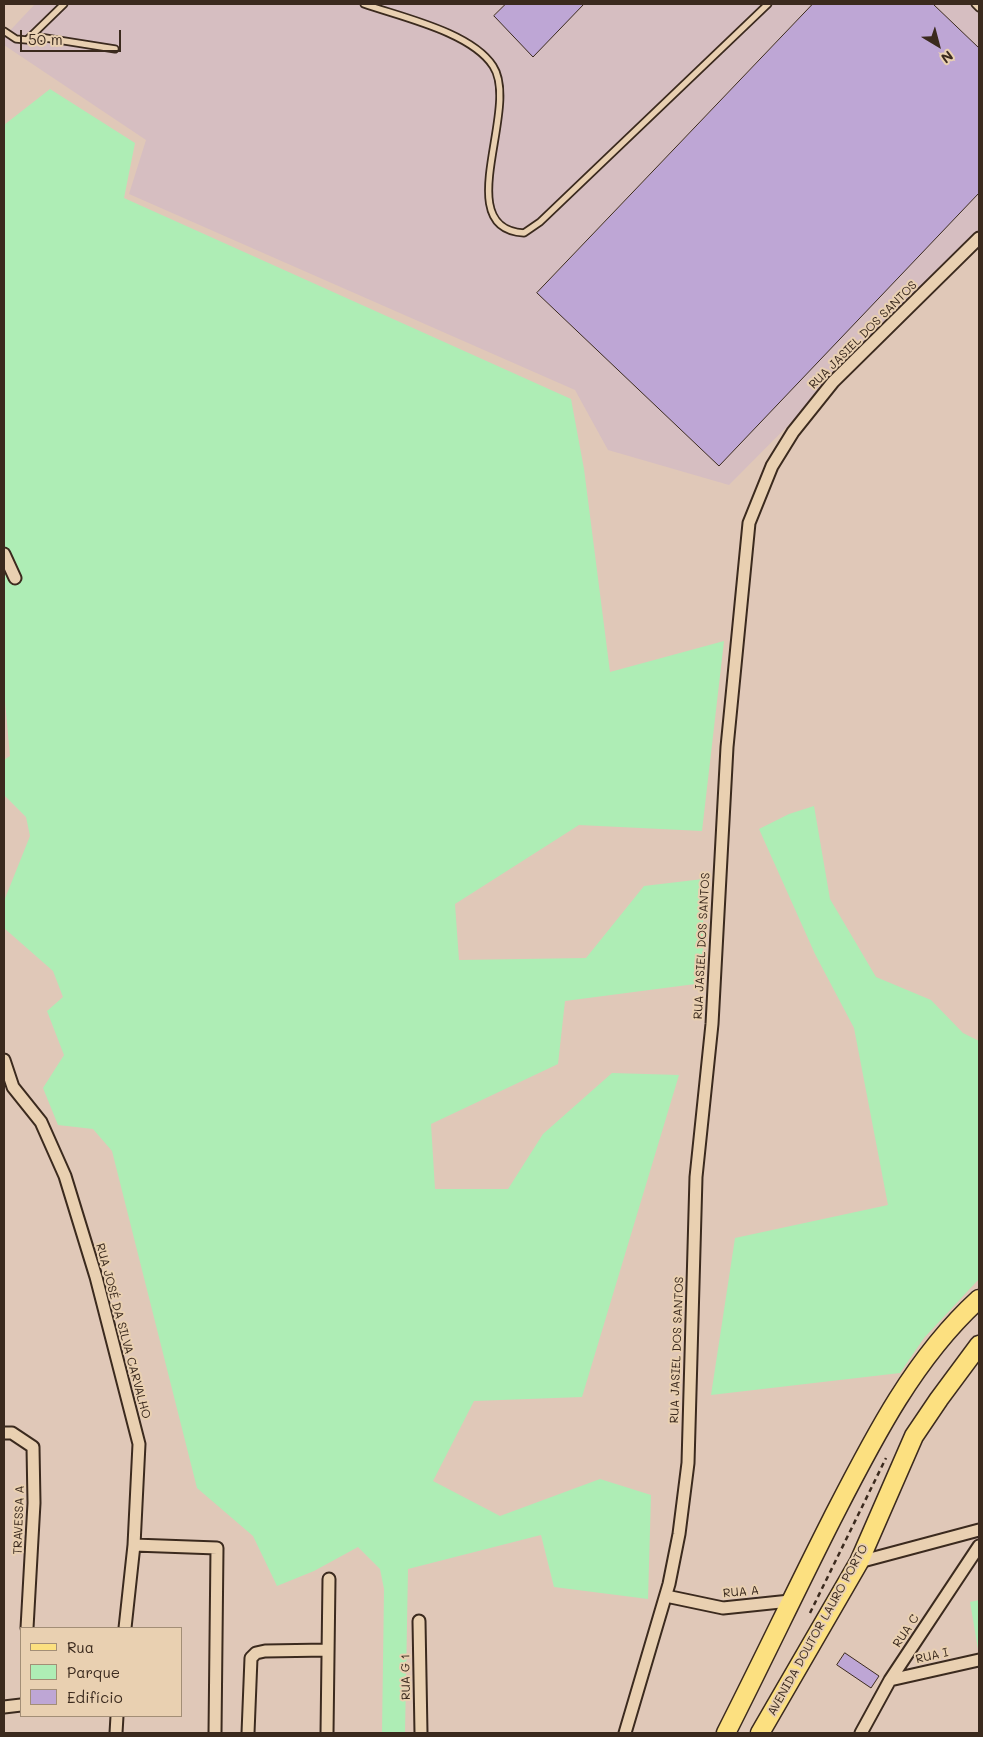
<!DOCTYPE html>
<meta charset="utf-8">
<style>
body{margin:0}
#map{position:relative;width:983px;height:1737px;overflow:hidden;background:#e0c8b8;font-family:Mali,sans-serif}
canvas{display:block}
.frame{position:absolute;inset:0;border:5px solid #3b2a1e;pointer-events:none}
.legend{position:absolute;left:20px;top:1627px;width:162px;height:90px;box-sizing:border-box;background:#e9d0b1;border:1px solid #a38e76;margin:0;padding:6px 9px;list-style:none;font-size:15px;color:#3b2a1e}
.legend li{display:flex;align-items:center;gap:10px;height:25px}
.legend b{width:25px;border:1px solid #a38e76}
.north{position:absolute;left:913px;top:20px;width:50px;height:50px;-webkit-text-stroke:4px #e9d0b1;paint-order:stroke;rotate:143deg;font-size:14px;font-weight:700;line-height:20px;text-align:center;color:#3b2a1e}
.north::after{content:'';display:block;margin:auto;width:18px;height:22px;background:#3b2a1e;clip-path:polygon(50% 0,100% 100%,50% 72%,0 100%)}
.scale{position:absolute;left:20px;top:30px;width:101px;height:22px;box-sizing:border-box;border:2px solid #3b2a1e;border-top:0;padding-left:6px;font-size:15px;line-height:18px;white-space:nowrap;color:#3b2a1e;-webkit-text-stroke:4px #e9d0b1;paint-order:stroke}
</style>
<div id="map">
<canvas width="983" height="1737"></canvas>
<div class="frame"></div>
<ul class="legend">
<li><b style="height:6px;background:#fce080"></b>Rua</li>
<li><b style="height:14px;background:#aeedb5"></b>Parque</li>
<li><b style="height:14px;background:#bea6d5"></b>Edifício</li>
</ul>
<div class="north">N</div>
<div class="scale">50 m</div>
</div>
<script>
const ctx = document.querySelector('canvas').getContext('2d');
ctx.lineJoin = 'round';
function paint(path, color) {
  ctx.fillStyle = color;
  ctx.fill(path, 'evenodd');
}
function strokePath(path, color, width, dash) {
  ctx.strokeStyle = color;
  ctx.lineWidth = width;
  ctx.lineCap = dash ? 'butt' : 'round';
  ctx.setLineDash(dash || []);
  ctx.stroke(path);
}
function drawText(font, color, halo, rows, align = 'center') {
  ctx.font = font + ' Mali,sans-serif';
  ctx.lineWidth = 4;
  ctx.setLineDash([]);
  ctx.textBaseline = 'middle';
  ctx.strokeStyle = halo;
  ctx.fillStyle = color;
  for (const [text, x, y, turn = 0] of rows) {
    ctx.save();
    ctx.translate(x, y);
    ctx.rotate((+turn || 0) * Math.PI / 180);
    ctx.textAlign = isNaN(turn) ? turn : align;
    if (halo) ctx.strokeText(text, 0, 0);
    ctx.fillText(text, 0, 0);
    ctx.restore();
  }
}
const built = new Path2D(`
 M35,4H979V233L729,485L608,450L575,390L129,194L146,140L4,45V37Z`);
const green = new Path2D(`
 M50,89L135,143L124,198L571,399L584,469L610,672L724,641L702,831L579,825L455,904L459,960L586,958L644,886L703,879V983L565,1001L558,1064L431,1124L435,1189H508L543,1134L612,1073L679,1075L582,1397L474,1401L433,1481L500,1516L600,1479L651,1495L648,1599L554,1587L541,1535L408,1569L405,1733H382L384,1589L380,1569L358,1547L314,1571L277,1586L253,1536L197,1488L112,1151L93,1129L58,1125L43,1088L64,1055L47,1011L63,997L53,971L4,928V901L30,836L26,817L4,795V760L10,756L4,690V125Z
 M814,806L830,899L876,977L931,1000L963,1033L979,1041V1279L924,1338L900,1373L711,1395L735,1238L888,1205L854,1028L815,954L759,829L789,814Z
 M979,1600V1655L970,1602Z`);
const building = new Path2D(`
 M506,4H584L533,57L494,16Z
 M813,4H933L979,48V193L719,466L537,293Z
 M845,1653L879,1676L871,1688L837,1665Z`);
const path = new Path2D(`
 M810,1613L886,1458`);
const service = new Path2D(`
 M364,4C401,17 471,32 493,66C521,108 449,229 524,233L540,222L768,4
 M975,4L979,8
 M4,31L16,39L27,40L64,4
 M33,36L115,49`);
const minor = new Path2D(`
 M4,554L15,578
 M4,1060L13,1087L41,1122L65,1176L96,1277L139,1444L134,1545L125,1628
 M4,1433H12L33,1447L34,1503L27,1628
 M134,1545L217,1548L215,1733
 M859,1562L979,1530
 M666,1596L723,1608L790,1601
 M419,1621L421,1733
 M890,1680L979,1660
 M4,1707L21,1705
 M116,1733L117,1716
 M248,1733L251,1658L256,1653L265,1651L327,1650
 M327,1733L329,1579
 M625,1733L669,1584L679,1534L688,1463L696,1177L712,1024L727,747L749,523L772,466L793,432L833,382L979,238
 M861,1733L890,1680L979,1546`);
const primary = new Path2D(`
 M726,1733C762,1662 796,1590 832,1519C872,1441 913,1359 979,1299
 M760,1733L859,1562L914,1436L939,1399L979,1345`);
const streetNames = [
 ["RUA JASIEL DOS SANTOS",863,335,-45],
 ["RUA JASIEL DOS SANTOS",702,946,-87],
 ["RUA JOSÉ DA SILVA CARVALHO",123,1331,75],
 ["RUA JASIEL DOS SANTOS",677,1350,-88],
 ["TRAVESSA A",19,1520,-88],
 ["RUA A",741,1592,-5],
 ["AVENIDA DOUTOR LAURO PORTO",818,1630,-61],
 ["RUA C",906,1631,-56],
 ["RUA I",932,1656,-13],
 ["RUA G 1",406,1677,-91]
];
paint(built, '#d6bec1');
paint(green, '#aeedb5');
paint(building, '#bea6d5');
strokePath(building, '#3b2a1e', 1);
strokePath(service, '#3b2a1e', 9);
strokePath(minor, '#3b2a1e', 15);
strokePath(primary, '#3b2a1e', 21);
strokePath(path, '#3b2a1e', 2.5, [5, 4]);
strokePath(service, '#e9d0b1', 5.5);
strokePath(minor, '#e9d0b1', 11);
strokePath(primary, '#fce080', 18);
drawText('12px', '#3b2a1e', '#e9d0b1', streetNames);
</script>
